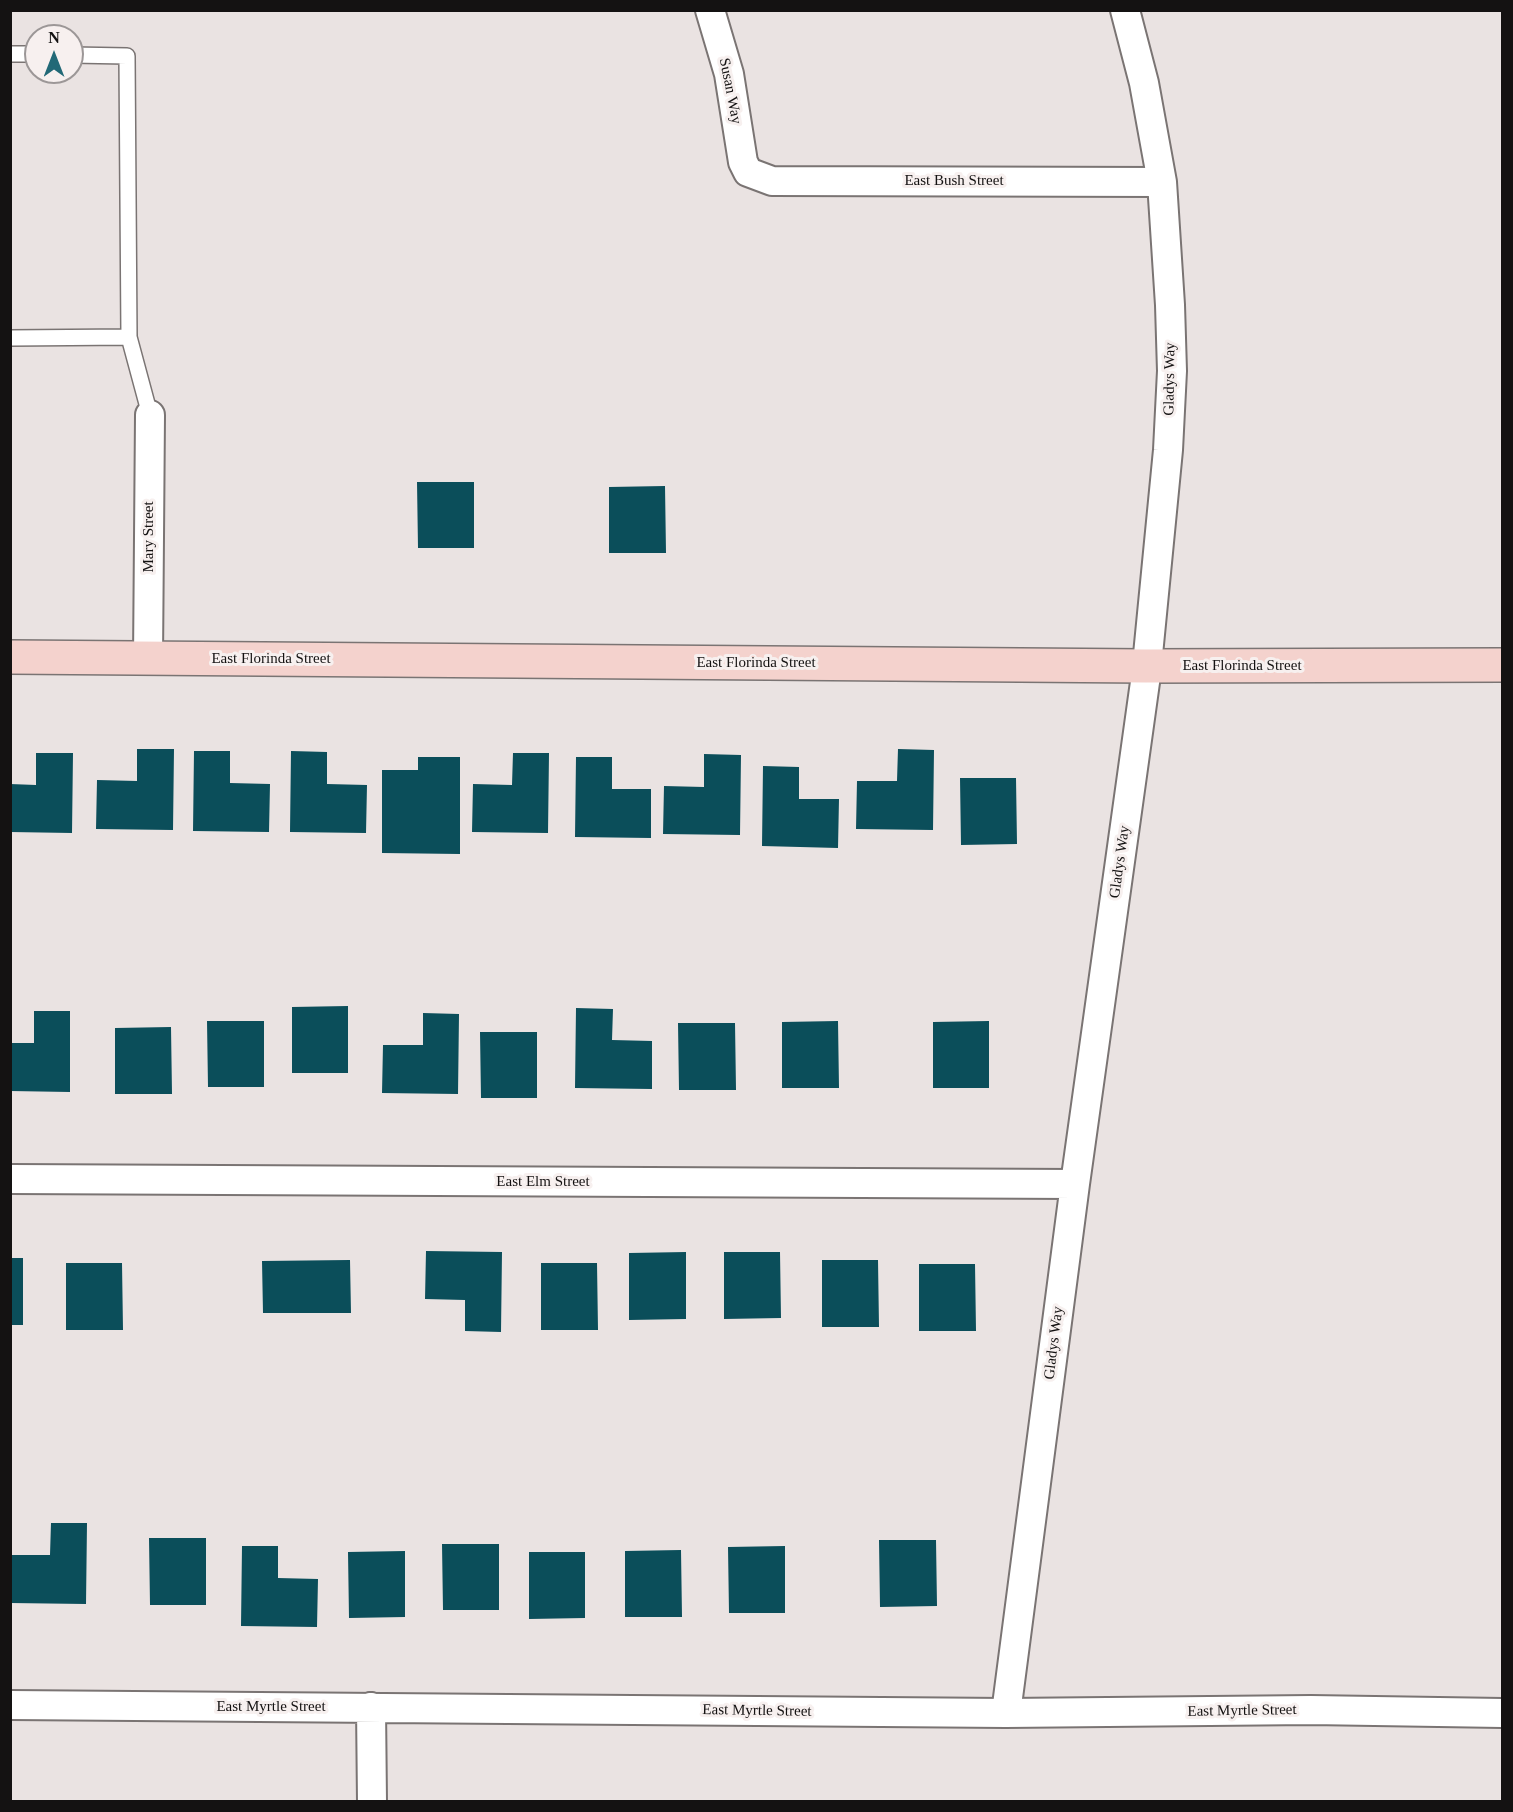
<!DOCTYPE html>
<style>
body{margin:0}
#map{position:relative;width:1513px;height:1812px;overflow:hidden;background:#eae3e2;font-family:"Times New Roman",serif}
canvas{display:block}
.frame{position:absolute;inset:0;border:12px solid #141212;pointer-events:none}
.north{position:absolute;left:24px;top:24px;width:60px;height:60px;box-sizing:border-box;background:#f7f0ef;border:2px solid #9c9797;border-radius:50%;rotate:0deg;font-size:16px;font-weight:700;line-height:24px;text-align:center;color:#141212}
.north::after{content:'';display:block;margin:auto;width:21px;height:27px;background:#226977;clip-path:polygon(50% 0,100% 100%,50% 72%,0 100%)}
</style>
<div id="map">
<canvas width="1513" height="1812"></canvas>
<div class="frame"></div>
<div class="north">N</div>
</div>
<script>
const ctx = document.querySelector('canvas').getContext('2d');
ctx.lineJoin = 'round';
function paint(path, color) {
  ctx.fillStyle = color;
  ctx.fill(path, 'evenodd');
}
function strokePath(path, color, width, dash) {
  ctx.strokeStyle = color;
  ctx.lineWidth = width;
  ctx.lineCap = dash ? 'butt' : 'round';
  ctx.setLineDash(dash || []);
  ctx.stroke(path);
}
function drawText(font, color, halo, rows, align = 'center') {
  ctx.font = font + ' "Times New Roman",serif';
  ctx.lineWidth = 6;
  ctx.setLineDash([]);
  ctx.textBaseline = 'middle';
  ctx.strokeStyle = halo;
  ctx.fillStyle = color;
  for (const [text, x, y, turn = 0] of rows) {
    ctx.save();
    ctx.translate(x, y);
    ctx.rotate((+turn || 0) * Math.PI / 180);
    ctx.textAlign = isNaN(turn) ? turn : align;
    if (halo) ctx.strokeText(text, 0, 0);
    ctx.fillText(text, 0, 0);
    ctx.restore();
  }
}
const building = new Path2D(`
 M417,482H474V548H418Z
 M665,486L666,553H609V487Z
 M137,749H174L173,830L96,829L97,780L137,781Z
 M898,749L934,750L933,830L856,829L857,781H897Z
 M194,751H230V783L270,784L269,832L193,831Z
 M291,751L327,752V784L367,785L366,833L290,832Z
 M36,753H73L72,833L10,832V784L36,785Z
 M513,753H549L548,833L472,832L473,784L512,785Z
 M704,754L741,755L740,835L663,834L664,786L704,787Z
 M418,757H460V854L382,853V770H418Z
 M576,757H612V789H651V838L575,837Z
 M763,766L799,767V799H839L838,848L762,846Z
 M960,778H1016L1017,844L961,845Z
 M348,1006V1073H292V1007Z
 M576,1008L613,1009L612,1040L652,1041V1089L575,1088Z
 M34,1011H70V1092L10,1091V1043H34Z
 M423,1013L459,1014L458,1094L382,1093L383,1045H423Z
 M207,1021H264V1087H208Z
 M838,1021L839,1088H782V1022Z
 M989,1021V1088H933V1022Z
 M678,1023H735L736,1090H679Z
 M171,1027L172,1094H115V1028Z
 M480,1032H537V1098H481Z
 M426,1251L502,1252L501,1332L465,1331V1300L425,1299Z
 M686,1252V1319L629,1320V1253Z
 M724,1252H780L781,1318L724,1319Z
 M10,1258H23V1325H10Z
 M350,1260L351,1313H263L262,1261Z
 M822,1260H878L879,1327H822Z
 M66,1263H122L123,1330H66Z
 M541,1263H597L598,1330H541Z
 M919,1264H975L976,1331H919Z
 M51,1523H87L86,1604L10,1603V1555H50Z
 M149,1538H206V1605H150Z
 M879,1540H936L937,1606L880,1607Z
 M442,1544H499V1610H443Z
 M242,1546H278V1578L318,1579L317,1627L241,1626Z
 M785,1546V1613H729L728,1547Z
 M681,1550L682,1617H625V1551Z
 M405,1551V1617L349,1618L348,1552Z
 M529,1552H585V1618L529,1619Z`);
const lane = new Path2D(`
 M10,54H36
 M129,337L150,415
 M10,338L129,337L127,56L72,55`);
const street = new Path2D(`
 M710,10L729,74L743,162L748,172L772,181L1162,182
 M148,659L150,415
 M10,1179L1075,1184
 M10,1705L1006,1713L1311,1710L1502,1713
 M371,1707L372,1802
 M1006,1713L1075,1184L1146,675L1168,450L1172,371L1170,305L1162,182L1144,83L1125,10`);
const secondary = new Path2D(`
 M10,657L1146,666L1502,665`);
const streetNames = [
 ["Susan Way",730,91,79],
 ["East Bush Street",954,181],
 ["Gladys Way",1170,379,-89],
 ["Mary Street",149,537,-90],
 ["East Florinda Street",271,659],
 ["East Florinda Street",756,663],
 ["East Florinda Street",1242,666],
 ["Gladys Way",1120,862,-82],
 ["East Elm Street",543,1182],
 ["Gladys Way",1054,1343,-83],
 ["East Myrtle Street",271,1707],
 ["East Myrtle Street",757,1711,1],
 ["East Myrtle Street",1242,1711,-1]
];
paint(building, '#0b4e5a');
strokePath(lane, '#7a7473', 18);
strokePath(street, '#7a7473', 32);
strokePath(secondary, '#7a7473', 36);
strokePath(lane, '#fff', 15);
strokePath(street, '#fff', 28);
strokePath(secondary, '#f4d2cd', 33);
drawText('15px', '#141212', '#f7f0ef', streetNames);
</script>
